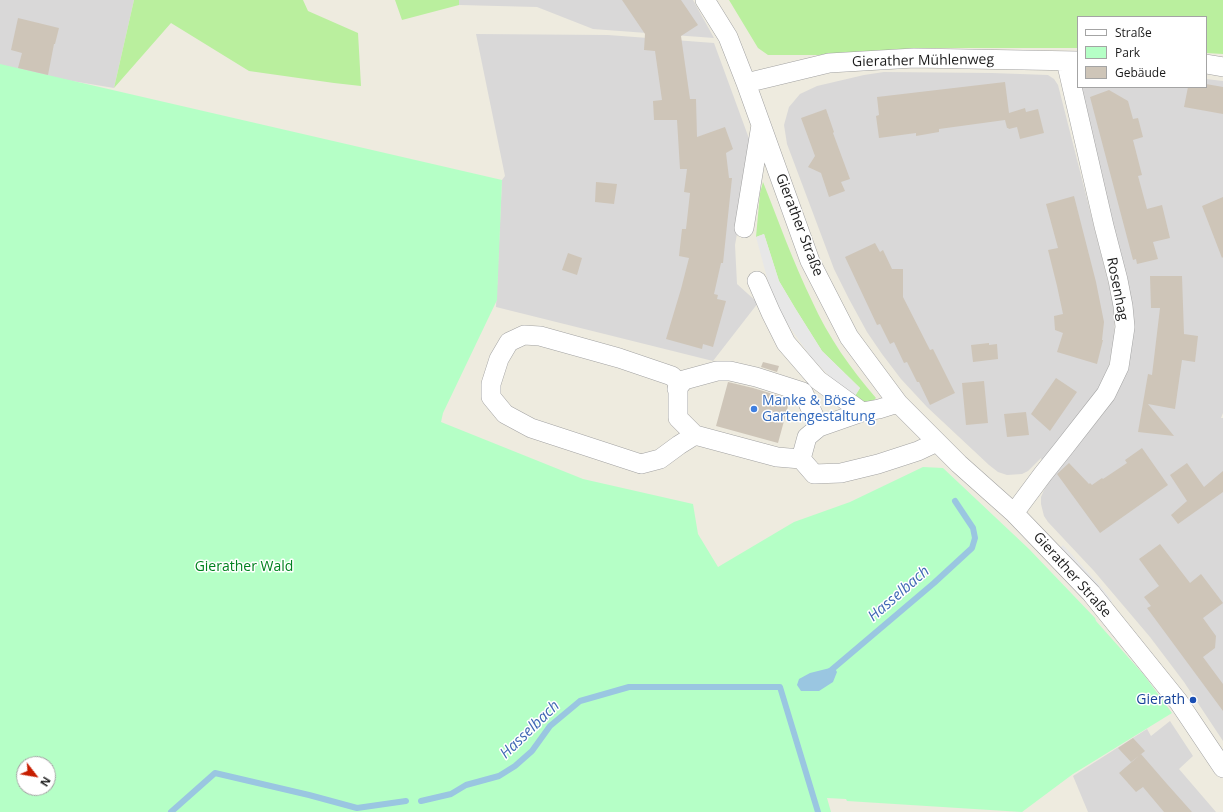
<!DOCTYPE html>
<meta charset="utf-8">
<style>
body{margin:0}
#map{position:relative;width:1223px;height:812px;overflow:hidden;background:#eeebdf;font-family:"Open Sans",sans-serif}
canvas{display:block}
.legend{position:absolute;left:1077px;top:16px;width:130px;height:72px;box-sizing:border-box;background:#fff;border:1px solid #a4a4a4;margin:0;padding:5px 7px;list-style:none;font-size:12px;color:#1b1b1b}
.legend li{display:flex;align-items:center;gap:8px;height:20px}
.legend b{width:20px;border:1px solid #a4a4a4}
.north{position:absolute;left:16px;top:756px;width:40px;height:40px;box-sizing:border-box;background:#fff;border:1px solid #a4a4a4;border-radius:50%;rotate:121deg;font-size:11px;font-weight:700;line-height:16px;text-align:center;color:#1b1b1b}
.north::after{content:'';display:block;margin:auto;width:14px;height:18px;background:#c61e00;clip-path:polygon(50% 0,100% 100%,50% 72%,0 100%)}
</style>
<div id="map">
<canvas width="1223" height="812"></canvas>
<ul class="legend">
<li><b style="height:5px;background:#fff"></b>Straße</li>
<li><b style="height:11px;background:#b5ffc6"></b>Park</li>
<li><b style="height:11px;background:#cec5b8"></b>Gebäude</li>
</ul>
<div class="north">N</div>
</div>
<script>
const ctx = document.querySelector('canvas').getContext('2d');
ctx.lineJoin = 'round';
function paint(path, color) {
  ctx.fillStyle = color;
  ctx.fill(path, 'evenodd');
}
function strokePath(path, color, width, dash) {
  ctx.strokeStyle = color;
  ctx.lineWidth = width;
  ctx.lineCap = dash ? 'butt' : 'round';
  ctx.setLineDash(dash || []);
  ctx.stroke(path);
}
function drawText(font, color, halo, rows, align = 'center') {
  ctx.font = font + ' "Open Sans",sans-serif';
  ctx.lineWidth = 3;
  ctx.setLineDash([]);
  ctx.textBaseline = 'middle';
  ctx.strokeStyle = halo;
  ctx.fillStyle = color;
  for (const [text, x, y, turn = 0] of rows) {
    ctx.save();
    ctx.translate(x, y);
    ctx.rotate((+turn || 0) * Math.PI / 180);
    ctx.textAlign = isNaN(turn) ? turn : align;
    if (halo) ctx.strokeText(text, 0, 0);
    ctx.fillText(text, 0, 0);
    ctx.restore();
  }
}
const residential = new Path2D(`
 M0,0H134L114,88L0,69Z
 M459,0H693L714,38L593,29L537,7L459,5Z
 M476,34L608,35L714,43L751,144L749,167L735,245L737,284L758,303L713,361L496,307L502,180L505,176Z
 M884,72L992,73L1048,75L1054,79L1058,85L1110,289L1115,315L1114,340L1109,365L1100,387L1042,461L1041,458L1028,471L1022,474L1007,475L998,472L989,465L927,407L901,379L882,354L867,332L849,299L834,269L787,144L784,125L789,107L800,94L817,86L864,75Z
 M1206,79L1223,81V413L1221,418H1223V741L1184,682L1150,637L1094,571L1048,522L1044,516L1041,504V497L1044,490L1055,472L1103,414L1115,396L1126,369L1078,87H1206Z
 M1170,721L1193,756L1179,769L1216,812H1088L1073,776L1147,729L1151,736Z`);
const grass = new Path2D(`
 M134,0H303L308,11L358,33L361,86L334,83L249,71L171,23L114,88Z
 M395,0H459V5L402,20Z
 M729,0H1223V54L1206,53V17H1078V48H917L819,55H768L758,48Z
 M763,182C779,222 793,262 812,301C828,337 851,369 876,398L870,404L853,399L860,388L822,351L795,308L779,281L764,234L756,237L760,193Z`);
const park = new Path2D(`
 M0,64L502,180L497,300L443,413L441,422L583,479L693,504L698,534L718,567L794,522L850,502L923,467L943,468L1029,549L1095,618L1096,621L1144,675L1172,713L1073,774L1022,812L847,801L846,799L827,798L831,812H0ZM24,764H48V788H24Z`);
const parking = new Path2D(`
 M764,234L779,281L795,308L822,351L860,388L853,399L835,382L810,356L784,319L769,285L756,237Z
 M1063,545L1102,588L1112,601L1109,604L1059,549Z`);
const water = new Path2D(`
 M834,667L837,672L833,682L819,691H801L797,685L799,679L810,673Z`);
const stream = new Path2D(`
 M829,672L934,583L972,548L975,538L973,528L955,501
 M421,801L451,794L466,785L499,776L515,766L532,751L550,726L580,701L629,687H780L818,812
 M171,812L215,773L309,795L357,808L406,801`);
const building = new Path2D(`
 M622,0H681L698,25L681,36L690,99H696L697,137L725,127L733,149L726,153L729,178H732L723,263H721L714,294L718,295L717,299L726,301L713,347L703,344L702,349L666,339L681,289L689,258L679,256L682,229H686L690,193L684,192L687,169H680L677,120H654L653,101L662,100L655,51L644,50L645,34Z
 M18,18L59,28L55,44H54L48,75L18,68L22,53L11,50Z
 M1005,82L1009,113L1025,108L1026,112L1038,109L1044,133L1020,139L1017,127L1009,129L1008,128H1007L1005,120L939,129V132L916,136V133L879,138L876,116L879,115L877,97Z
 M1206,84L1223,87V114L1184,107L1188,87H1206Z
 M1109,90L1128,101L1133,119L1138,118L1143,137L1133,140L1142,175L1138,176L1147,209L1162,205L1170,238L1153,242L1158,259L1137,264L1136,259L1133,260L1090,97Z
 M826,109L834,132L833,133L850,179L841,182L845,191L829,197L821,173L808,167L815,156L801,118Z
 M596,182L617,184L614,204L595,202Z
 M1074,196L1096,282L1104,322L1102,340H1103L1097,364L1057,352L1063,333L1055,330L1054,316L1063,314L1057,286L1048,250L1058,248L1046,204Z
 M1223,197V257L1222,258L1202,206Z
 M875,243L880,252L883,250L892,269H903V297L930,350L933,349L955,393L930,405L919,382H917L907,362L904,363L894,342L890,344L880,324L877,325L845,257Z
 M568,253L582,258L577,275L562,270Z
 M1150,276H1182L1184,334L1198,336L1195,362L1182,360L1175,409L1148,404L1174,436L1138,432L1148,374L1152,375L1160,308H1151Z
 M989,343V345L997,344L998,359L973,362L971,345Z
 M763,362L779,366L777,372L761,367Z
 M1056,378L1077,392L1050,431L1031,414Z
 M984,381L988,423L966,425L962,383Z
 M728,382L753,388L790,399L778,443L716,426Z
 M1026,412L1029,435L1007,437L1004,414Z
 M1142,448L1168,485L1100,533L1057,474L1069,463L1089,484L1090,483L1092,485L1102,478L1103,479L1127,463L1125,460Z
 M1187,463L1204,487L1223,471V492L1178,524L1171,515L1187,501L1170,475Z
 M1160,544L1190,583L1201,574L1223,603L1203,618L1216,636L1215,648L1203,657L1223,684V711L1147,608L1151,606L1144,597L1159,586L1139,559Z
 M1133,738L1145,751L1131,762L1118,748Z
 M1141,754L1167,784L1192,812H1164L1143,787L1136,792L1119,773Z`);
const minor = new Path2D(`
 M705,0L728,37L746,83L810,261L849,337L898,403L959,464L1014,513L1091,593L1178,701L1223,768
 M1206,64L1223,67
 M746,83L829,63L914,58L1078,61
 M744,228L761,125
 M757,281L771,313L786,343L818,380L862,412L879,409L898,403
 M677,389L684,380L717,371H730L756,377L803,392L819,427
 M862,412L819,427L807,437L801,459L814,474L841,473L878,464L918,451L937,442
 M695,435L679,445L660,459L641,464L531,428L505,414L491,397V384L499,359L509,342L524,335L540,336L619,358L672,376L678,382V418L695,435L777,457L801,459
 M1014,513L1043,474L1063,449L1106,394L1119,367L1125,327L1123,306L1118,280L1104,226L1066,61`);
const markers = [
 [754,409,4,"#3f7fe0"],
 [1193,700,4,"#1a4fb4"]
];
const streetNames = [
 ["Gierather Mühlenweg",923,61,-1],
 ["Gierather Straße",799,225,69],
 ["Rosenhag",1117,289,79],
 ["Gierather Straße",1072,575,48]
];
const shopNames = [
 ["Manke & Böse",762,401],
 ["Gartengestaltung",762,417]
];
const parkNames = [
 ["Gierather Wald",244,567]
];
const transitNames = [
 ["Gierath",1185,700]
];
const waterNames = [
 ["Hasselbach",899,594,-41],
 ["Hasselbach",530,730,-44]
];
paint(residential, '#d9d8d8');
paint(grass, '#baef9e');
paint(park, '#b5ffc6');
paint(parking, '#e7e7e7');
paint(water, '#9ac6e1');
strokePath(stream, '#9ac6e1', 6);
paint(building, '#cec5b8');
strokePath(minor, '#a2a2a2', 20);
strokePath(minor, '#fff', 19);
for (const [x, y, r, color] of markers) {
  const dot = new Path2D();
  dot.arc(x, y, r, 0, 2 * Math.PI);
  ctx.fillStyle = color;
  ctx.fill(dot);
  strokePath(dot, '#fff', 1.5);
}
drawText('14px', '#1b1b1b', '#fff', streetNames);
drawText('14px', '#366cbe', '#fff', shopNames, 'left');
drawText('14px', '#00821e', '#fff', parkNames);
drawText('14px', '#164399', '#fff', transitNames, 'right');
drawText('italic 15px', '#3f68b3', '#fff', waterNames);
</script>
